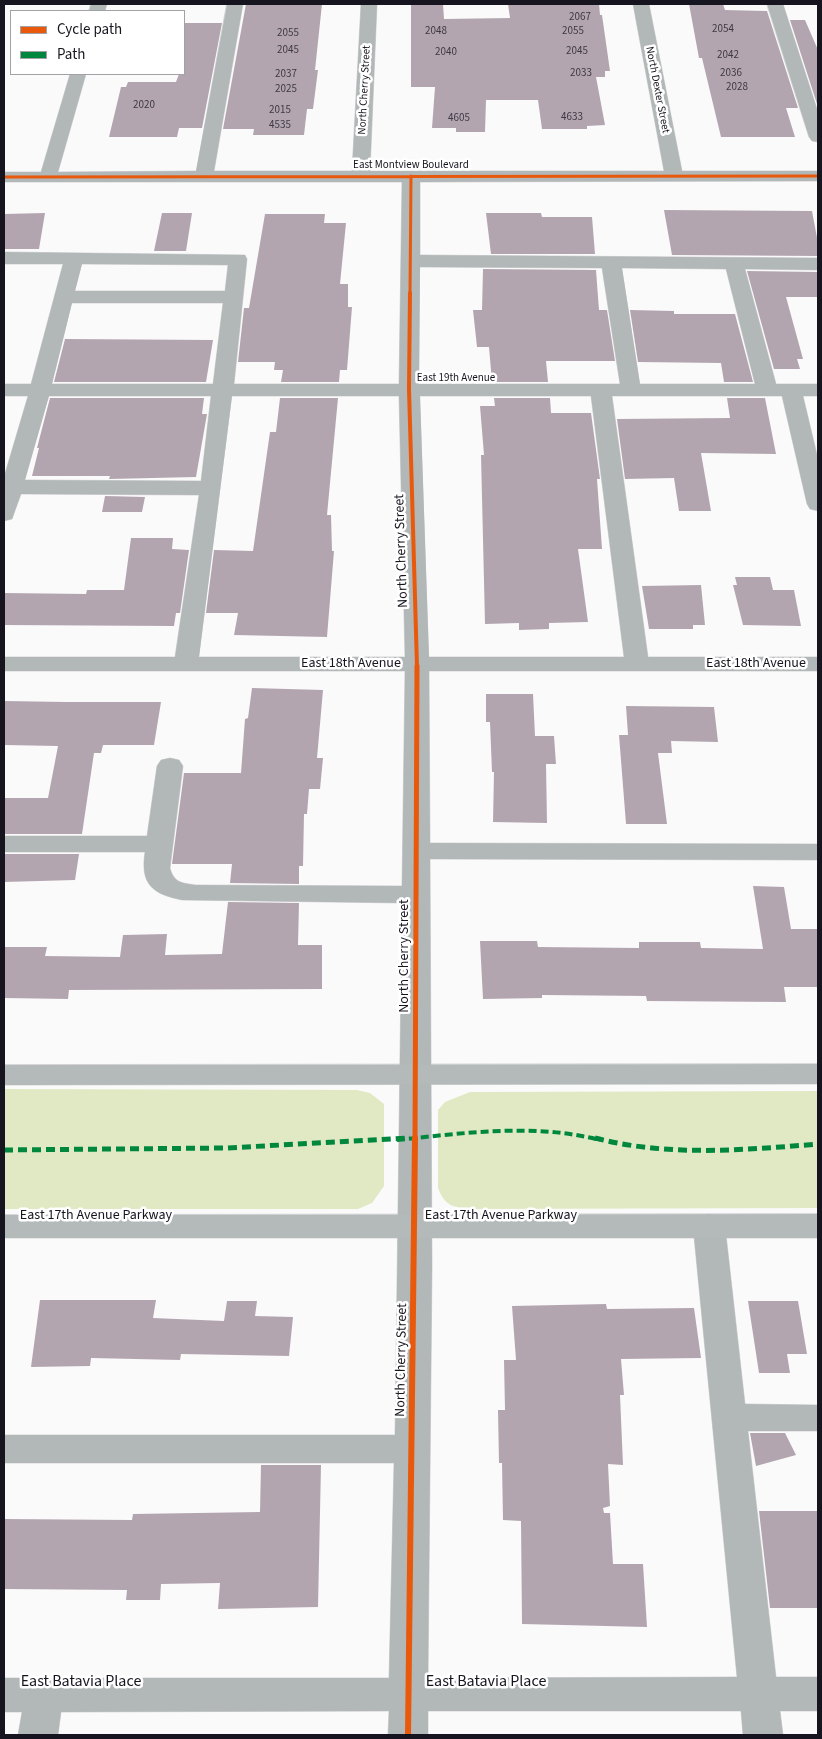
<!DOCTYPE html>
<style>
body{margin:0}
#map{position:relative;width:822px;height:1739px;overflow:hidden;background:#fafafa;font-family:"Source Sans 3",sans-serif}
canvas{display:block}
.frame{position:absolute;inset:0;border:5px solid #16151f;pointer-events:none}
.legend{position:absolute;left:10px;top:10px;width:175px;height:65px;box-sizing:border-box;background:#fff;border:1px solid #a2a1a5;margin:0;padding:6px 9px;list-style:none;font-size:15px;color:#16151f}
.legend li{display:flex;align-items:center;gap:10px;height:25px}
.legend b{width:25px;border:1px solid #a2a1a5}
</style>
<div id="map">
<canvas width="822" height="1739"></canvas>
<div class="frame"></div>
<ul class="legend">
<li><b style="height:6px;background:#e8590c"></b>Cycle path</li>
<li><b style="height:6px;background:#00873e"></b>Path</li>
</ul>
</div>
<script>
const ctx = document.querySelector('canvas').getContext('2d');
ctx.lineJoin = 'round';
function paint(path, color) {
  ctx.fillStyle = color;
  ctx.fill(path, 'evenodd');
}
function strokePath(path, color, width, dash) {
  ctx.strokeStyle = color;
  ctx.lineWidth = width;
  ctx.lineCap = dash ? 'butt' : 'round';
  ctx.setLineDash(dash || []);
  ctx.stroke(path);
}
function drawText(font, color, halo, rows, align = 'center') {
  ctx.font = font + ' "Source Sans 3",sans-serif';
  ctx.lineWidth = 5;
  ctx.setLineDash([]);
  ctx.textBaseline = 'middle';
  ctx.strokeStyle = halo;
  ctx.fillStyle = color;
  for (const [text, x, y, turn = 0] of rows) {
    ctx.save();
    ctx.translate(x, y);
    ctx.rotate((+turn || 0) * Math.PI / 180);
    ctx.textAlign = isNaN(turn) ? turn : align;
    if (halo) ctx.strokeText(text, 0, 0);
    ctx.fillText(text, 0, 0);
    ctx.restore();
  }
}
const green = new Path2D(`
 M4,1089L357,1090L370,1093L384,1104V1186L372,1203L358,1209H4Z
 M818,1091V1208L471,1209C452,1207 445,1206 438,1188V1110L445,1102L470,1092Z`);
const building = new Path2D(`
 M246,4H322L315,70H318L313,109H307L304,135H253L254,129H223Z
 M411,4H443L444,19L510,18L508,4H599L600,15H602L610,71H605V77H596L605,125L587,126V129H542L538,100H486L485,132H456V128H432L435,87H411Z
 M689,4H723L725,10L767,11L798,108H786L795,137H721L702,58H699Z
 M790,20H805L818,50V107Z
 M184,23H222L202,128H179L177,137H109L121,87H126L128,82H176L179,74H184Z
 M664,210L812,211L818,243V256L672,255Z
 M45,213L39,249H4V214Z
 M162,213H192L186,251H154Z
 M486,213H541L542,217H592L595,254H491Z
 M265,214H325L324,223H346L340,284H348V307H352L347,370H340L339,382H281L283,370H274L275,362H238L244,308H249Z
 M483,269L596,270L599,310H607L615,361H546L548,382H492L489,347H477L473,310H482Z
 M747,271L818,272V297H786L803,359H797L800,369H774Z
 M630,310L674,311V314H735L753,382H724L721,363L638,362Z
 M65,339L213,340L206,382H54Z
 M50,398H204L202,414H207L196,477L109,479L110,476H32L39,448H37Z
 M280,398H338L327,515H331L332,551H334L327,637L234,635L238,613H206L214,550L253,551L270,432H276Z
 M494,398H550L551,413H591L600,479H597L602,549H578L588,622L549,623V629L519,630V623L485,624L481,455H484L480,406H495Z
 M727,398H765L776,454L701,453L711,511H679L674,478L625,479L617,419L730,418Z
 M105,496L145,497L142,512H102Z
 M131,538H173L172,549L189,550L180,613H176L174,626L4,625V593L86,594L87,590H124Z
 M735,577H770L773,590H794L801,626L743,625L733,585H737Z
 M701,585L705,625H693V629H649L642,586Z
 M252,688L323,690L317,758H323L320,789H309L307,814H304L303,866H299V884L230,883L232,864H172L184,773H241L245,719L248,718Z
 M486,694H533L535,736H554L556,764H546L547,823L493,822L494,772H492L490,722H486Z
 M4,701L66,702H161L154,745H103L101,753H94L82,834H4V798H48L58,746L4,745Z
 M626,706L714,707L718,742L671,741L672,753H658L667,824H626L619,735H628Z
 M4,854H79L75,880L4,882Z
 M753,886L784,887L791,929H818V987H784L786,1002L647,1001L646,996L542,995V998L483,999L480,941H537L538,947L639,948V942H700L701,948L763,949Z
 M228,902L299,903L298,945H322V989L69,990L68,999L4,998V947H47L45,956L120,957L123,935L167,934L165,955L222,954Z
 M40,1300H156L153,1318L224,1321L227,1301H257L255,1316L293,1317L289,1356L181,1354L180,1360L91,1358L90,1366L31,1367Z
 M748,1301H798L807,1354H787L790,1373H759Z
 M606,1304L607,1309L694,1308L701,1358L621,1359L624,1395H620L623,1465L608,1464L610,1506L603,1508L604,1513H610L613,1564H643L647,1627L522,1624L521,1521L503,1520L502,1463H499L498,1410H505L504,1360H516L512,1306Z
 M750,1433H785L796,1455L756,1466Z
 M261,1465H321L318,1607L218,1609L220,1583L161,1584L160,1600H126L127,1590L4,1589V1519L132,1520L133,1514L260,1512Z
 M759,1511H818V1608H770Z`);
const minor = new Path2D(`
 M91,4H107L105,11H89Z
 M227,4H243L214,171H352L361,4H377L370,171H664L633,4H649L682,171H818V181L420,182V255L818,258V270L745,269L776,384H818V396H803L818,459V511L810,509L807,504L782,396H612L648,657H818V671H429L430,843L818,844V860L430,859L432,1267L428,1678L737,1677L693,1226L698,1218L709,1214L720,1218L725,1226L745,1404L818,1405V1431H748L776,1677H818V1711H780L783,1735H743L741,1711H428V1735H388L389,1711L61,1712L58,1735H18L22,1712H4V1678H389L394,1463H4V1435H395L402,903L182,900C152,894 140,884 145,852H4V836H147L157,766L161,760L170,758L179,760L183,766L170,868C174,883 182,883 196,885L402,886L405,671H4V657H175L199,495L21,494L12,519L4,521V477L28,396H4V384H31L63,264H4V252L245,255L247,259L234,384H399L402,182H4V172H41L70,74H86L58,172L196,171ZM82,264L228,265L225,291H75ZM420,267L602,268L620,384H419ZM622,268L726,269L755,384H640ZM72,303H223L213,384H52ZM49,396H211L201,481L25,480ZM232,396H399L405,657H199ZM420,396H591L624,657H429Z
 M767,4H783L818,112V142L812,141L809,137Z`);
const major = new Path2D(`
 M818,1064V1084L4,1085V1065Z
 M818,1214V1238H4V1215Z`);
const quietFar1 = new Path2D(`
 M397,1140C464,1133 534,1123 600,1140`);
const quiet = new Path2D(`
 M595,1138C668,1157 744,1150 818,1144
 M4,1150L226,1148L410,1138`);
const cyclewayFar3 = new Path2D(`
 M4,177L818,176
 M410,294L411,176`);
const cyclewayFar2 = new Path2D(`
 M410,293L409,389L417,667`);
const cyclewayFar1 = new Path2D(`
 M415,1140L417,666`);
const cycleway = new Path2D(`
 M408,1735L415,1138`);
const numberNames = [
 ["2067",580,18],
 ["2054",723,30],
 ["2048",436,32],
 ["2055",573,32],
 ["2055",288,34],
 ["2045",288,51],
 ["2045",577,52],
 ["2040",446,53],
 ["2042",728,56],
 ["2033",581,74],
 ["2036",731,74],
 ["2037",286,75],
 ["2028",737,88],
 ["2025",286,90],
 ["2020",144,106],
 ["2015",280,111],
 ["4633",572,118],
 ["4605",459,119],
 ["4535",280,126]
];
const farStreetnames = [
 ["North Cherry Street",365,90,-87],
 ["North Dexter Street",657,90,79],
 ["East Montview Boulevard",411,166],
 ["East 19th Avenue",456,379]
];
const streetNames = [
 ["North Cherry Street",402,551,-92],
 ["East 18th Avenue",351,664],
 ["East 18th Avenue",756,664],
 ["North Cherry Street",405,956,-90],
 ["East 17th Avenue Parkway",96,1216],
 ["East 17th Avenue Parkway",501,1216],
 ["North Cherry Street",402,1360,-89]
];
const nearStreetnames = [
 ["East Batavia Place",81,1682],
 ["East Batavia Place",486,1682]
];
paint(green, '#e1e9c4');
paint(building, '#b3a5b0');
strokePath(minor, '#d6d5d7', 1);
strokePath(major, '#d6d5d7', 1);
paint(minor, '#b2b7b8');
paint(major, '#b4b9ba');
strokePath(quietFar1, '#00873e', 4, [8, 4]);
strokePath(quiet, '#00873e', 5, [9, 5]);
strokePath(cyclewayFar3, '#e8590c', 3);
strokePath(cyclewayFar2, '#e8590c', 4);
strokePath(cyclewayFar1, '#e8590c', 5);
strokePath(cycleway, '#e8590c', 6);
drawText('11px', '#3d3943', null, numberNames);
drawText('11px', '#16151f', '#fff', farStreetnames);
drawText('14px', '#16151f', '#fff', streetNames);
drawText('16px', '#16151f', '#fff', nearStreetnames);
</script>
